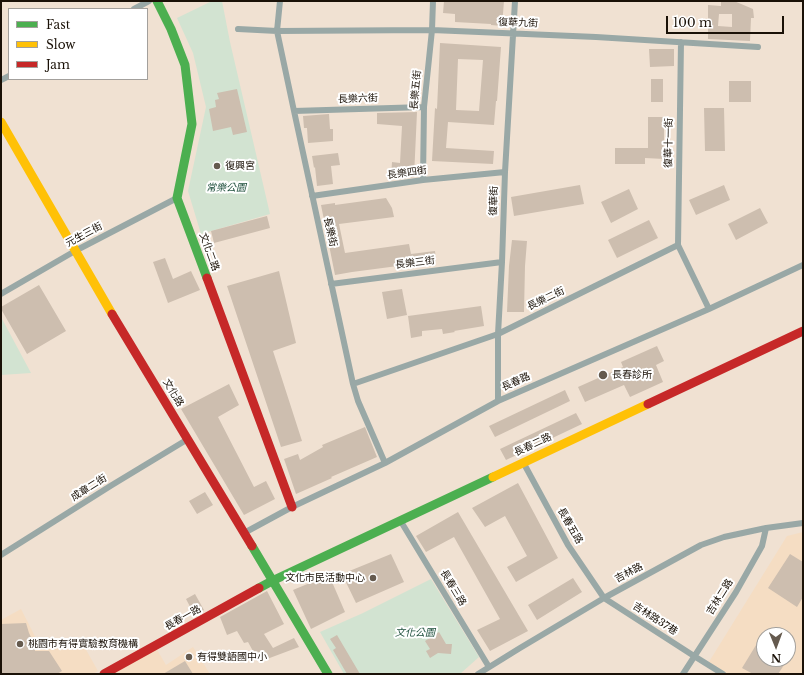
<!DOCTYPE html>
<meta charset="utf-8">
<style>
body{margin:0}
#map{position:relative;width:804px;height:675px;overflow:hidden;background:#f0e1d2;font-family:"Libre Baskerville",serif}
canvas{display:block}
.frame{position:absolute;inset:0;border:2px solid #1a1107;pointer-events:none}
.legend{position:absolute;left:8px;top:8px;width:140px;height:72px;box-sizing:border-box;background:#fff;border:1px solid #a3a09c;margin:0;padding:5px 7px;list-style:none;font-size:12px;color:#1a1107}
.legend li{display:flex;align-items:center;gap:8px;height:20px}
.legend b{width:20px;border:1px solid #a3a09c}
.north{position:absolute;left:756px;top:627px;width:40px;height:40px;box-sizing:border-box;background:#fff;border:1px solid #a3a09c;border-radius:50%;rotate:179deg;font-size:11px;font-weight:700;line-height:16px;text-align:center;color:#1a1107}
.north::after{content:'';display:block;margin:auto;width:14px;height:18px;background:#655a4e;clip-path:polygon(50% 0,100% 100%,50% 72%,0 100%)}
.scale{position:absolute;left:666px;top:16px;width:118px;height:18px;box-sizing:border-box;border:2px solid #1a1107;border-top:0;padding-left:5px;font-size:12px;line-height:14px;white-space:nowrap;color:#1a1107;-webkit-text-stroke:3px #fff;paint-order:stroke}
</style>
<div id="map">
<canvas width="804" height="675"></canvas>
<div class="frame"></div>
<ul class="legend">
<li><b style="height:5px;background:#4caf50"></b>Fast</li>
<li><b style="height:5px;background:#ffc107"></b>Slow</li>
<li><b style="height:5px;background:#c62828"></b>Jam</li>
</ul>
<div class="north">N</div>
<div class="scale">100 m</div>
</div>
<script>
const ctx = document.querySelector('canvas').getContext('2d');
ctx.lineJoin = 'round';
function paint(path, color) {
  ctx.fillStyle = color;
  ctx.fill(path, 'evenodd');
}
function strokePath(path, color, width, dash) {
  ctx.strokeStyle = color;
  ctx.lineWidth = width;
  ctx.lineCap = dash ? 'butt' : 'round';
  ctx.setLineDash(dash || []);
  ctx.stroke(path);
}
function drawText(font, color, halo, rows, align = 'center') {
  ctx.font = font + ' "Libre Baskerville","Noto Sans TC",serif';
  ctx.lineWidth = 4;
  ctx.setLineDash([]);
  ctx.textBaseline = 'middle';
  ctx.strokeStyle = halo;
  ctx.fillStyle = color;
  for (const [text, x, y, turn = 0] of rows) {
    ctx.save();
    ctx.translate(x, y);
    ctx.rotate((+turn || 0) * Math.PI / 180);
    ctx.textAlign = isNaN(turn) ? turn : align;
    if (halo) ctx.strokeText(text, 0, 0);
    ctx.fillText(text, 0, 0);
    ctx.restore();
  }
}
const built = new Path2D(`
 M803,532V674H722L707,665L787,536ZM764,635H788V659H764Z
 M21,609L41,648L55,649L73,646L85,648L98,671L93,674H1V620Z
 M193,647L210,674H108L156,648L166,665Z`);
const green = new Path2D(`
 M212,1H222L230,42L270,214L201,234L188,191L206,107L193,53L177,18Z
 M1,317L31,373L1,375Z
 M431,579L479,657L460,674H344L320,632L363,613Z`);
const building = new Path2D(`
 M444,1H504L502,26L491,25V24L455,22V14L443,13Z
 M721,1H734L753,9L754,18H751L750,41L708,39V5L721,6ZM719,14H732V27L718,26Z
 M440,43L501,47L497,101H496L494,125L448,122L446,148L494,151L493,164L432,161L435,108L437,109ZM458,59L483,60L479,111L456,110Z
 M649,49H674V66L650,67Z
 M651,79H663V102H651Z
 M729,81H751V102H729Z
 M237,89L247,132L233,135L231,127L213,131L209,109L216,107L215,100L219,99L217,93Z
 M704,108H724L725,151H705Z
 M417,112L414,177L404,178H391L392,162L400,163L402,126L377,124V113Z
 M329,114L330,129H333V141L308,143L307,128H304L303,116Z
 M648,117H664V159L645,158V164H615V148H648Z
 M338,153L340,165L331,166L333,184L317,186L315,167L314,168L312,156Z
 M580,185L584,204L514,216L511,197Z
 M724,185L730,200L696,215L689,200Z
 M629,189L638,209L611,223L601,202Z
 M386,198L392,208L394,217L339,224L345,253L409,244L411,254L435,251L436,261L352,272L335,275L321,205L335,203V205Z
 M760,208L768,223L736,240L728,224Z
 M267,216L270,228L214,243L211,231Z
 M649,220L658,238L617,258L608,240Z
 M512,240L527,241L525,266L524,312H507L509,266Z
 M165,258L173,279L191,271L200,290L168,303L153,262Z
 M279,271L296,343L273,351L302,441L281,447L227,286Z
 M39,285L66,331L27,354L1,309V307Z
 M402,289L407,315L387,319L382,292Z
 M481,306L484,326L454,331L455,332L443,334L442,329L422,331V336L411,338L408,316Z
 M657,346L664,361L656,365L663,382L630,397L624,385L585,402L578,387L623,367L621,362Z
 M229,384L239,405L218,417L254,487L266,481L275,499L244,515L181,409Z
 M565,390L570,401L495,437L489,426Z
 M576,413L582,424L506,460L500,449Z
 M365,427L377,457L331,477L332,478L296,494L284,459L298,454L300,460L323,447L322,445Z
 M518,483L558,558L516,582L507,567L527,556L505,516L485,527L472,508Z
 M205,492L213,505L197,514L189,501Z
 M458,512L528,631L490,651L477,630L500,619L454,537L426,552L416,536Z
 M391,554L404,582L356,603L342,574Z
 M790,554L803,562V597L797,607L768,588Z
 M329,575L345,612L311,629L293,590Z
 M573,578L582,592L537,620L528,605Z
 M267,591L284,624L264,634L273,648L294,638L299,647L259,662L248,642L244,643L237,631L227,635L220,617Z
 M195,594L204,610L195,616L186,599Z
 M26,623L29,633L35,645V651H49L62,671L57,674H1V624Z
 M439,632L446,644H452L451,654L438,653L430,658L426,651L430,649L425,641Z
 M764,632V659H788L778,674H753L742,668Z
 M337,635L360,674H347L333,650L336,648L330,639Z
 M185,661L193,674H163Z`);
const street = new Path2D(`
 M280,1L277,31L294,111L353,384L358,401L385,463
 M134,9L149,1
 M238,29L277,31L432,30L596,37L758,47
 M1,80L9,76
 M294,111L424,107
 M423,180L424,107L432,30L433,1
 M312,196L423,180L505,172
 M678,245L681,42
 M331,284L502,262
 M1,294L75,251L177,198
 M353,384L498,334L678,245L709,309
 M498,401V334L502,262L505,172L515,1
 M523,462L568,545L604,598L694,656L723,674
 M400,520L489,667
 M244,533L292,507L385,463L498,401L709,309L803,265
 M1,555L112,485L188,439
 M478,674L520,648L604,598L701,545L724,537L766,528L803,523
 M683,674L736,592L762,546L766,528`);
const fast = new Path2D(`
 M157,1L171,29L185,65L192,124L177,198L207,278
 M252,546L328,674
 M259,588L272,581L493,477`);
const slow = new Path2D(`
 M1,122L112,314
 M493,477L648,404`);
const jam = new Path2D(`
 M207,278L292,507
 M112,314L252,546
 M648,404L803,331
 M104,674L259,588`);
const markers = [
 [217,166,4,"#655a4e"],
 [603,375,5,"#655a4e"],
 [373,578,4,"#655a4e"],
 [20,644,4,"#655a4e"],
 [189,657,4,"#655a4e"]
];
const streetNames = [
 ["復華九街",518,23,2],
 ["長樂五街",416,90,-85],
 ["長樂六街",358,99,-2],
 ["復華十一街",669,143,-89],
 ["長樂四街",407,173,-8],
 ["復華街",494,201,-88],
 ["長樂街",330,232,78],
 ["元生三街",84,235,-28],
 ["文化二路",209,252,70],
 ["長樂三街",415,263,-7],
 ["長樂二街",546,299,-26],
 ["長春路",516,382,-24],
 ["文化路",173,393,59],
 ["長春二路",533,445,-25],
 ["成章二街",89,488,-32],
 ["長春五路",570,526,60],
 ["吉林路",629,573,-28],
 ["長春三路",453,588,59],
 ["吉林二路",720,597,-58],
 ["長春一路",183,618,-29],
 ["吉林路37巷",655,619,33]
];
const poiNames = [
 ["復興宮",225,166],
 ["長春診所",612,375],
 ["文化市民活動中心",365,578,"right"],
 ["桃園市有得實驗教育機構",28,644],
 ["有得雙語國中小",197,657]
];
const parkNames = [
 ["常樂公園",226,188],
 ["文化公園",415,633]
];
paint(built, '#f5ddc3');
paint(green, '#d2e3d1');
paint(building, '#cdbeaf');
strokePath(street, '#99a8a6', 6);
strokePath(fast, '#4caf50', 9);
strokePath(slow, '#ffc107', 9);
strokePath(jam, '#c62828', 9);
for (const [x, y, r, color] of markers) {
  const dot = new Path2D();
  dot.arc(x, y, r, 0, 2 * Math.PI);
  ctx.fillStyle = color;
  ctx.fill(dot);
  strokePath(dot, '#fff', 1.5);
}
drawText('10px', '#1a1107', '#fff', streetNames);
drawText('10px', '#1a1107', '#fff', poiNames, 'left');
drawText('italic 10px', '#1a4c39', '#fff', parkNames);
</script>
